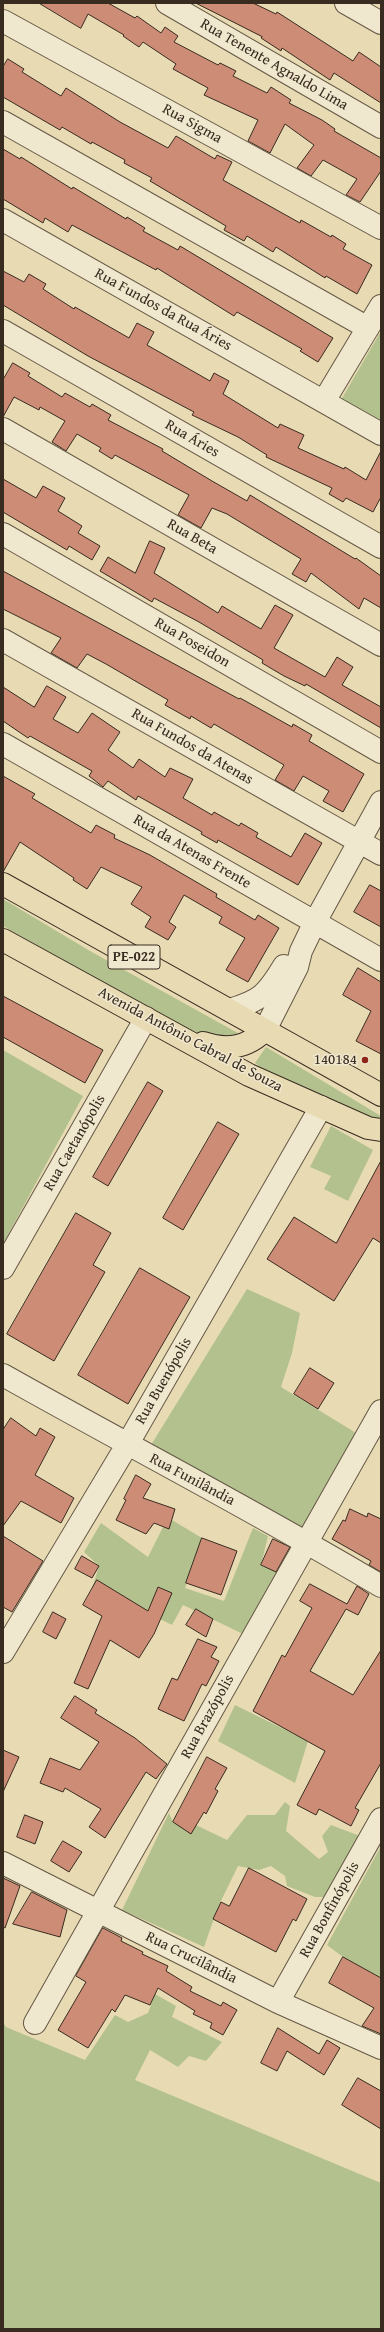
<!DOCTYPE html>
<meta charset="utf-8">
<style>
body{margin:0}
#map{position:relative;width:384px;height:2332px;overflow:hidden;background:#e8dbb3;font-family:"Gentium Book Plus",serif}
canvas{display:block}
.frame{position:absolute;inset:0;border:4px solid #382b20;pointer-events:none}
</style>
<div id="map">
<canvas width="384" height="2332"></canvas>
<div class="frame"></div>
</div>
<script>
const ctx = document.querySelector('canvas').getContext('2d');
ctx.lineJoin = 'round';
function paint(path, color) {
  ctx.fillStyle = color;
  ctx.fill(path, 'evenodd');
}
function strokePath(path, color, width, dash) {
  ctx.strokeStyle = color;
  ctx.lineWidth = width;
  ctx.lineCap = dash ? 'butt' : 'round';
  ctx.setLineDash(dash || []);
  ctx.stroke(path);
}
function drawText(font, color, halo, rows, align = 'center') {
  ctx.font = font + ' "Gentium Book Plus",serif';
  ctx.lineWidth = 3;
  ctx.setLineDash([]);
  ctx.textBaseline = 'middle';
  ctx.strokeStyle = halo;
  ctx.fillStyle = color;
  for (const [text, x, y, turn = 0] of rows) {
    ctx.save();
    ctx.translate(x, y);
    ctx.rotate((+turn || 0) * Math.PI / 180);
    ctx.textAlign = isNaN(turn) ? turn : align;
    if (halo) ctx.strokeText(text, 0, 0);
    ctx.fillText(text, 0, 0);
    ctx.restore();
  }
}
const green = new Path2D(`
 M381,331V422L341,400Z
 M3,899L90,951L245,1037L220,1041L185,1028L3,926Z
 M266,1047L381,1116V1123L268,1073L255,1063Z
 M3,1050L83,1096L3,1244Z
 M331,1126L373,1150L348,1201L324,1189L331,1176L310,1167Z
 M247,1289L300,1313L292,1353L281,1387L356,1433L305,1532L151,1445Z
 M172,1520L202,1538L185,1588L224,1601L253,1528L268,1536L261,1565L281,1574L245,1635L183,1605L172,1625L144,1611L110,1588L104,1596L92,1589L99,1566L84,1552L101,1523L148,1557L163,1527L169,1529Z
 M235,1705L308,1741L295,1783L218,1741Z
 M285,1802L290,1806L286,1831L319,1859L328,1852L322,1836L331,1825L360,1836L324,1897H315L287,1886L285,1876L271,1866L259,1870L238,1866L218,1907L204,1947L122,1910L169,1813L173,1822L194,1824L227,1840L247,1815H275Z
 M381,1846V1978L343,1957L327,1945Z
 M155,1994L176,2006L172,2017L222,2042L206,2061L189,2056L178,2067L150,2050L135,2080L381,2183V2329H3V2022L6,2027L85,2060L115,2015L128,2022L148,2013Z`);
const building = new Path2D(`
 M39,3H108L135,18L137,16L161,33L165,27L178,36L174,42L218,65L220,63L236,71L233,76L267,93L271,87L291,100L289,103L322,120L335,129L334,131L381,158V171L360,202L346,195L357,179L323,160L311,176L297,168L314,145L285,124L270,153L248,141L258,120L204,95L208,88L173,69L176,64L143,42L139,47L123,36L124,35L88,14L81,28Z
 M196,3H253L276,14L277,12L353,61L359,52L381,67V103L334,73L330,80L282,48L281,51L261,38L262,37Z
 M8,59L24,69L22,72L61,96L66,88L120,122L168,148L176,136L215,159L217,155L232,162L223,180L300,223L301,220L331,237L332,235L346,244L343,249L372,265L357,294L326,276L325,278L276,247L273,252L247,236L244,241L224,230L226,226L150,181L152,178L124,163L125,160L92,142L91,144L62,127L60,130L3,97V67Z
 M3,149L20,159L21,157L72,189L73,187L126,219L127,217L145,228L143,231L178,250L180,246L333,338L318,362L300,351L302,349L237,312L234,316L157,268L156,270L72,225L68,232L45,218L43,223L3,199Z
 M3,271L24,282L29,274L46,284L43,289L74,309L75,307L129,338L137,323L154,332L147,345L210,381L214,373L229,381L223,394L278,428L280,424L304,435L298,448L344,469L345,467L366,480L381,451V497L373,512L346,498L343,502L329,494L332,488L266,457L267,455L238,437L192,415L194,412L88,356L3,305Z
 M13,363L30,373L28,376L62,397L65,393L90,407L92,404L111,415L108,420L163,449L162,451L212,481L247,501L250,495L355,559L356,558L381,576V608L364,598L359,609L311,573L306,582L292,574L301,559L227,514L212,508L201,528L178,515L189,495L115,455L112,459L99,451L101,448L77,434L66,451L52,442L65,421L40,407L39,410L14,397L3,417V380Z
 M3,479L36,498L43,486L65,498L58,511L82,526L78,533L100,546L92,560L69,546L67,550L3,512Z
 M150,541L165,548L154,573L218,613L222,606L261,629L275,605L293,615L274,648L325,677L337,657L353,667L342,685L381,707V728L306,684L305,686L284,676L262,663L263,660L199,622L154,598L152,602L100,571L108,557L135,573Z
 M3,571L239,699L240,698L292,727L293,724L312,735L309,741L364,774L343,812L323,801L329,791L303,776L294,791L275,780L284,765L214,724L211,728L191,716L190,719L165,705L168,700L106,664L87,654L77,668L51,653L61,638L3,609Z
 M47,686L66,697L53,719L78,733L92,713L120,732L108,750L133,768L139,759L165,777L170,768L193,779L183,798L212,815L214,812L239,826L241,823L258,833L256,837L291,857L305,833L322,843L298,885L218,840L217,843L201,834L202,832L138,796L136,800L108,781L103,787L89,776L92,771L30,736L28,738L3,721V687L34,707Z
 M3,776L35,794L32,798L91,833L96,825L115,835L114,838L150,855L217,894L216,897L255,920L258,915L279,928L248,982L226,970L245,938L219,923L222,917L184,895L169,922L176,927L168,940L145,927L151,917L131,904L142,887L101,867L87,889L73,880L74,878L20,842L3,872Z
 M370,885L381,891V927L354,912Z
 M358,968L381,982V1054L356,1041L371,1011L343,995Z
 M3,996L103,1050L85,1083L3,1037Z
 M148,1082L163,1091L108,1186L93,1177Z
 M218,1122L239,1134L183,1230L163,1218Z
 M381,1161V1243L373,1238L334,1301L267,1259L294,1217L336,1243Z
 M76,1213L111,1233L93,1265L105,1272L54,1361L7,1334Z
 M140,1268L190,1297L128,1404L78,1375Z
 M310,1368L334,1383L318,1409L294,1394Z
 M11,1418L36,1436L40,1428L55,1437L35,1475L74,1498L61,1523L21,1501L3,1526V1430Z
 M136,1475L151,1484L143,1498L175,1509L169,1529L154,1523L146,1534L116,1520L126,1500L124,1499Z
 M350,1509L367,1517L368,1513L381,1519V1572L369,1565L371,1561L332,1539L343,1520L345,1521Z
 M3,1536L43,1561L12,1612L3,1607Z
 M202,1538L237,1551L221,1595L186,1583Z
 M273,1539L290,1547L276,1572L261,1565Z
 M82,1556L99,1566L92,1578L75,1569Z
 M97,1580L148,1611L158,1587L172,1593L154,1634L139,1658L110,1640L88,1689L74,1683L102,1616L83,1605Z
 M310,1584L347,1604L357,1586L369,1594L358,1615L346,1609L310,1671L353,1695L381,1650V1763L355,1808L359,1810L351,1826L319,1809L316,1815L297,1805L325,1751L253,1711L282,1655L285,1657L312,1608L300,1601Z
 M196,1609L213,1619L206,1637L186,1625Z
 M53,1612L66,1619L56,1639L43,1632Z
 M198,1639L217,1647L211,1657L219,1661L206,1686L202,1684L184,1721L158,1709L172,1678L177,1680Z
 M75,1696L97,1710L95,1713L135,1738L167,1764L156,1779L146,1772L105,1838L89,1827L101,1809L65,1788L63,1792L40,1783L50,1758L80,1770L99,1742L61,1718Z
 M3,1750L19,1757L3,1792Z
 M207,1757L227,1768L215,1789L218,1791L206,1814L204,1812L191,1834L173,1822Z
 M25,1815L43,1822L35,1844L17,1837Z
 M63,1841L82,1852L69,1872L51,1861Z
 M249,1868L307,1899L296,1921L293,1919L276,1952L213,1919L221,1902L229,1906Z
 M3,1878L20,1886L5,1928L3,1927Z
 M32,1892L67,1910L60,1937L13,1924Z
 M103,1928L122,1938L121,1941L143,1952L142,1954L168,1966L166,1971L192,1987L190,1991L221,2006L223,2002L237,2010L223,2035L210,2028L212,2023L193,2014L195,2011L158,1988L150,2005L125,1995L115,2012L112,2009L88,2048L58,2030L86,1982L76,1976Z
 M343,1957L381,1978V2034L362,2026L374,2008L329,1983Z
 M278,2028L319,2054L327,2040L340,2048L324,2075L287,2051L277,2071L261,2063Z
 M358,2078L381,2091V2129L342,2105Z`);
const minor = new Path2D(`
 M167,3L381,127
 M346,3L381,23
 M3,21L381,228
 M3,122L368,328
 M3,220L381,434
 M3,331L381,547
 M324,401L381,306
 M3,429L381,645
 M3,534L381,752
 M3,640L381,854
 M3,744L381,960
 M229,1010C261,1001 267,994 284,966
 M265,1030L297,967L301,951L315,922L381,802
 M3,1268L146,1018
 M3,1375C129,1446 257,1512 381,1586
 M3,1652L127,1445L321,1107
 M3,1863L278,2002L381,2048
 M278,2002L381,1819
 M35,2023L381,1411`);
const major = new Path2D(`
 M3,884L381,1095
 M3,940L249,1075L368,1128L381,1130
 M203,1043C227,1051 247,1048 265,1030`);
const markers = [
 [365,1060,4,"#8f2418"]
];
const shields = [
 [134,957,52]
];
const shieldNames = [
 ["PE-022",134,957]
];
const streetNames = [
 ["Rua Tenente Agnaldo Lima",274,65,30],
 ["Rua Sigma",192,124,29],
 ["Rua Fundos da Rua Áries",163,310,29],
 ["Rua Áries",192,439,30],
 ["Rua Beta",192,537,30],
 ["Rua Poseidon",192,643,30],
 ["Rua Fundos da Atenas",192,747,30],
 ["Rua da Atenas Frente",192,852,30],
 ["Avenida Antônio Cabral de Souza",190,1040,28],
 ["Rua Caetanópolis",75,1143,-60],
 ["Rua Buenópolis",164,1381,-60],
 ["Rua Funilândia",192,1480,28],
 ["Rua Brazópolis",208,1717,-61],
 ["Rua Bonfinópolis",330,1910,-61],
 ["Rua Crucilândia",191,1958,26]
];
const poiNames = [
 ["140184",357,1060]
];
paint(green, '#b3c18f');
paint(building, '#cd8c75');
strokePath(building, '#382b20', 1);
strokePath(minor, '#645745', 24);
strokePath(major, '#382b20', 24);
strokePath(minor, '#f0e8ce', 22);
strokePath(major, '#e8dbb3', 22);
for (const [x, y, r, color] of markers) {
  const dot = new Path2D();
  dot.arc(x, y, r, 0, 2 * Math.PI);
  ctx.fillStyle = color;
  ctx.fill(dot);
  strokePath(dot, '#f0e8ce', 1.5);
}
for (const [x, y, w] of shields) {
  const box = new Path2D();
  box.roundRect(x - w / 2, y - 12, w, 24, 3);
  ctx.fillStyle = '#f0e8ce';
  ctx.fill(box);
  strokePath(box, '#382b20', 1);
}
drawText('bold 14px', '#382b20', null, shieldNames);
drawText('15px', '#382b20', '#f0e8ce', streetNames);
drawText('15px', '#382b20', '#f0e8ce', poiNames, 'right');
</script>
